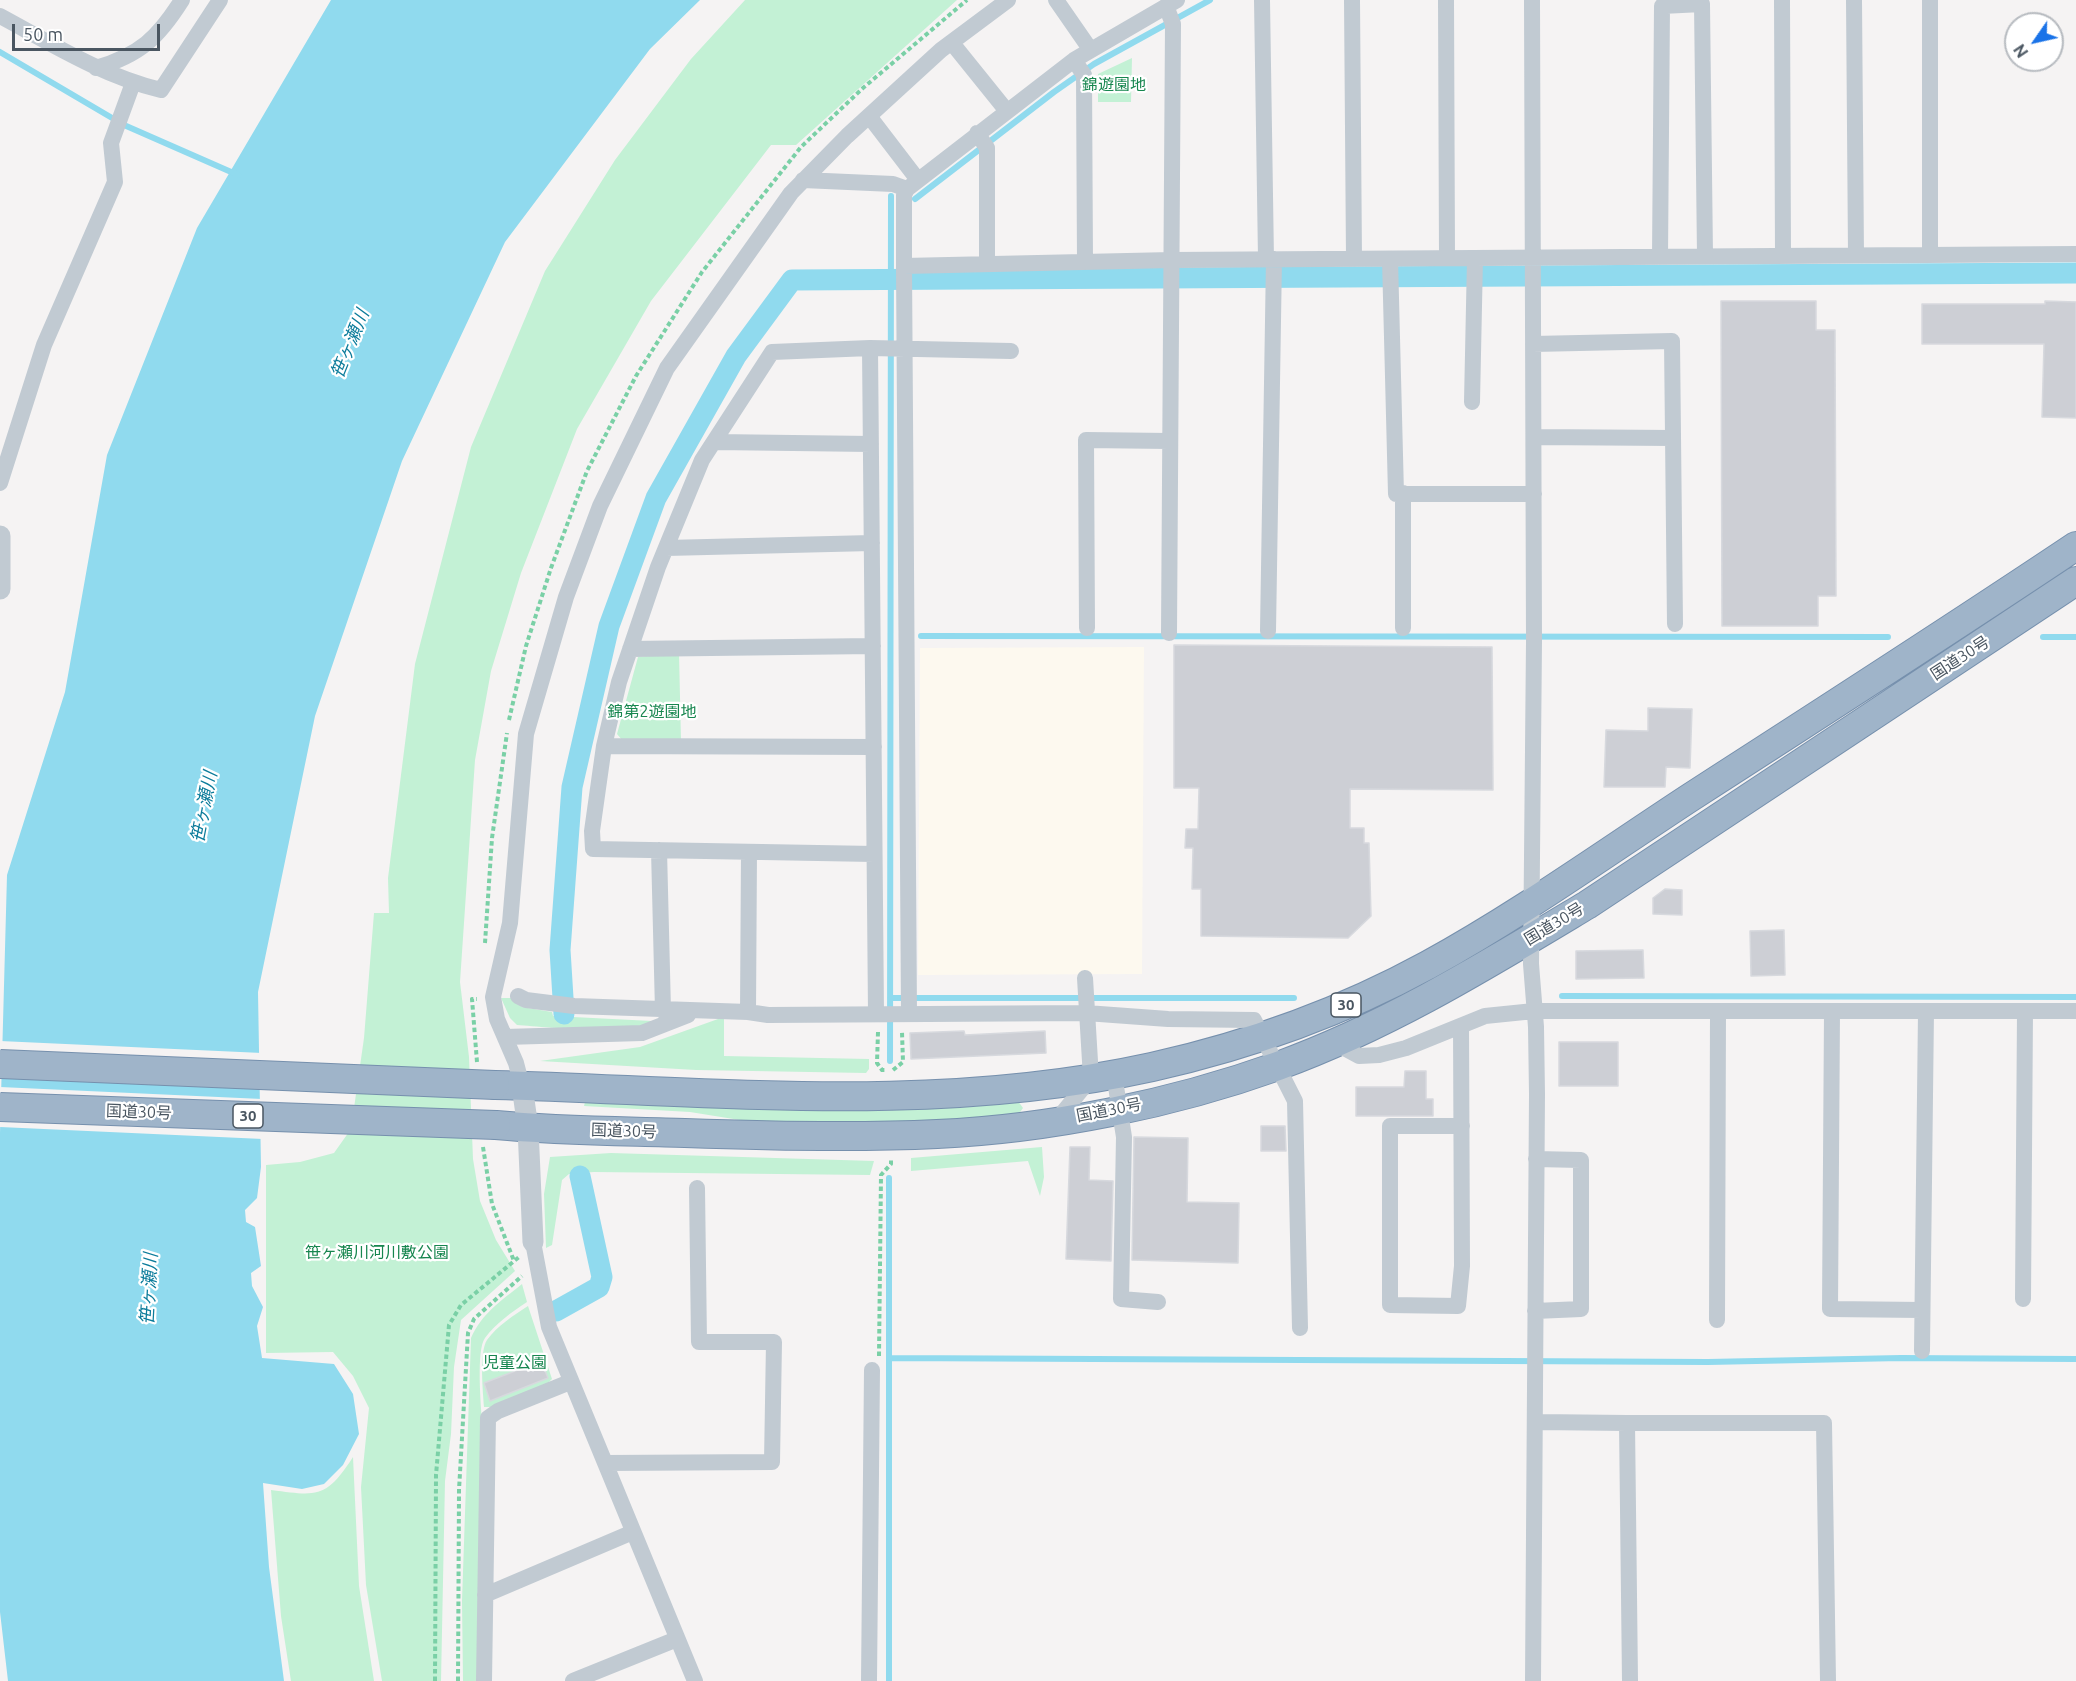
<!DOCTYPE html>
<meta charset="utf-8">
<style>
body{margin:0}
#map{position:relative;width:2076px;height:1681px;overflow:hidden;background:#f5f3f3;font-family:Ubuntu,sans-serif}
canvas{display:block}
.north{position:absolute;left:2004px;top:12px;width:60px;height:60px;box-sizing:border-box;background:#fff;border:2px solid #b7bbc0;border-radius:50%;rotate:236deg;font-size:16px;font-weight:700;line-height:24px;text-align:center;color:#4a5661}
.north::after{content:'';display:block;margin:auto;width:21px;height:27px;background:#1a73e8;clip-path:polygon(50% 0,100% 100%,50% 72%,0 100%)}
.scale{position:absolute;left:12px;top:24px;width:148px;height:27px;box-sizing:border-box;border:3px solid #4a5661;border-top:0;padding-left:8px;font-size:18px;line-height:21px;white-space:nowrap;color:#4a5661;-webkit-text-stroke:4px #fff;paint-order:stroke}
</style>
<div id="map">
<canvas width="2076" height="1681"></canvas>
<div class="north">N</div>
<div class="scale">50 m</div>
</div>
<script>
const ctx = document.querySelector('canvas').getContext('2d');
ctx.lineJoin = 'round';
function paint(path, color) {
  ctx.fillStyle = color;
  ctx.fill(path, 'evenodd');
}
function strokePath(path, color, width, dash) {
  ctx.strokeStyle = color;
  ctx.lineWidth = width;
  ctx.lineCap = dash ? 'butt' : 'round';
  ctx.setLineDash(dash || []);
  ctx.stroke(path);
}
function drawText(font, color, halo, rows, align = 'center') {
  ctx.font = font + ' Ubuntu,"Noto Sans JP",sans-serif';
  ctx.lineWidth = 4.5;
  ctx.setLineDash([]);
  ctx.textBaseline = 'middle';
  ctx.strokeStyle = halo;
  ctx.fillStyle = color;
  for (const [text, x, y, turn = 0] of rows) {
    ctx.save();
    ctx.translate(x, y);
    ctx.rotate((+turn || 0) * Math.PI / 180);
    ctx.textAlign = isNaN(turn) ? turn : align;
    if (halo) ctx.strokeText(text, 0, 0);
    ctx.fillText(text, 0, 0);
    ctx.restore();
  }
}
const commercial = new Path2D(`
 M1144,647L1142,974L918,975L920,648Z`);
const green = new Path2D(`
 M745,0H957L796,145H771L651,301L577,429L521,573L491,671L475,760L460,982L469,1057L473,1159L480,1201L496,1240L515,1271L461,1320L454,1367L451,1434L445,1481L441,1681H382L366,1585L361,1487L369,1408L353,1376L333,1352L266,1353V1165L300,1162L334,1153L351,1129L364,1038L374,913H389L388,878L415,664L471,447L545,271L615,160L691,59Z
 M1132,58L1131,102H1098V74Z
 M679,653L681,741H623L617,734L638,657Z
 M501,998H514L522,1007L552,1012L553,1016L652,1021C632,1036 545,1027 517,1025L510,1018Z
 M718,1019H724V1056L869,1059V1069L866,1073L696,1070L540,1061L640,1047Z
 M586,1098C689,1105 792,1113 895,1110C936,1109 977,1105 1018,1101L1023,1108L1018,1115L885,1123L746,1121L690,1112L584,1106Z
 M1042,1147L1044,1177L1040,1196L1028,1161L911,1171V1158Z
 M611,1153L874,1161L870,1175L594,1172L569,1174L562,1180L552,1245L546,1248L544,1194L550,1157Z
 M522,1284L527,1302C512,1312 496,1323 485,1338C476,1350 481,1405 482,1422L478,1681H463L462,1601L471,1338C482,1313 501,1301 522,1284Z
 M528,1306L552,1379L548,1383L493,1407H484C483,1392 479,1352 487,1340C497,1326 514,1315 528,1306Z
 M353,1457L359,1586L374,1681H291L281,1616L271,1490C317,1496 326,1499 353,1457Z`);
const water = new Path2D(`
 M331,0H700L650,49L505,242L402,461L315,716L258,992L261,1167L257,1198L245,1210L246,1222L255,1227L261,1266L251,1273L252,1286L263,1307L257,1326L262,1358L334,1364L353,1394L359,1434L343,1465L324,1484L302,1489L263,1483L269,1567L284,1681H8L0,1612V1133L7,875L65,692L107,455L197,228Z`);
const pier = new Path2D(`
 M0,1041L262,1053V1087L0,1075Z
 M0,1087L262,1099L263,1139L0,1127Z`);
const stream = new Path2D(`
 M0,52L124,125L238,175
 M915,199L1054,92L1094,64L1210,0
 M921,636L1888,637
 M2043,637H2076
 M1562,996L2076,997
 M890,998H1294
 M890,1061L891,196
 M890,1358L1708,1362L1901,1358L2076,1359
 M889,1681V1178`);
const canal = new Path2D(`
 M564,1014L560,950L572,787L609,626L656,498L736,356L792,280L2076,273
 M556,1311L599,1287L602,1277L580,1176`);
const building = new Path2D(`
 M1721,301H1816V330H1835L1836,596H1818V626H1722Z
 M2045,301L2076,302V418L2042,417L2044,344H1922V304H2045Z
 M1174,645L1492,647L1493,790L1350,789V828H1364V843H1369L1371,916L1348,938L1201,936V889H1192L1193,848H1185L1186,829H1198L1199,788H1174Z
 M1648,708L1692,709L1690,768L1666,767L1665,787H1604L1606,730L1648,731Z
 M1665,889L1682,890V915L1653,914V898Z
 M1784,930L1785,975L1751,976L1750,931Z
 M1643,950L1644,978L1576,979V951Z
 M964,1031L965,1035L1045,1031L1046,1053L911,1059L910,1033Z
 M1559,1042H1618V1086H1559Z
 M1405,1071H1426V1099H1433V1116H1356V1087H1404Z
 M1261,1126H1285L1286,1151H1261Z
 M1134,1137L1188,1138L1187,1202L1239,1203L1238,1263L1132,1260Z
 M1070,1147H1090L1089,1180L1113,1181L1111,1261L1066,1259Z
 M541,1361L548,1378L490,1401L484,1383Z`);
const path = new Path2D(`
 M509,720L526,646L551,568L587,471L636,376L702,272L801,147L863,88L967,0
 M485,943L492,838L507,733
 M878,1032L877,1063L882,1070H886
 M477,1062L472,999H477
 M893,1070L903,1062L902,1032
 M483,1147L492,1204L514,1261
 M879,1356L881,1175L891,1164V1158
 M435,1681L436,1475L449,1325L461,1305L519,1257
 M458,1681L459,1490L468,1333L474,1319L522,1276`);
const minor = new Path2D(`
 M1056,0L1090,49
 M1262,0L1266,259
 M1352,0L1354,259
 M1446,0L1447,258
 M1532,0L1534,641L1531,964L1536,1027L1537,1094L1533,1681
 M1782,0L1783,256
 M1854,0L1856,255
 M1930,0V255
 M1166,6L1173,24L1169,633
 M0,16C52,44 103,76 161,90L220,0
 M952,43L1006,110
 M1074,60L1084,75L1085,262
 M96,68C140,55 158,38 182,0
 M869,116L918,180
 M977,133L987,148V264
 M803,180L893,184L907,189L1074,60L1177,0
 M907,189L904,195V266L909,1013
 M1660,257L1662,6L1702,4L1705,256
 M1390,259L1396,494H1534
 M904,266L1172,260L2076,254
 M1533,344L1672,341L1675,624
 M870,348L1011,351
 M1472,402L1475,258
 M1534,437L1673,438
 M715,442L871,444
 M0,483L44,345L115,182L111,143L133,83
 M666,548L872,543
 M1087,628L1086,440L1169,441
 M1403,628V493
 M1268,631L1274,259
 M630,649L873,646
 M604,746L874,747
 M659,850L663,1011
 M874,854L593,849L592,831L604,746L619,682L658,567L702,460L772,352L870,348L876,1013
 M518,996L526,1000L574,1006L748,1012L768,1015L1086,1013L1168,1019L1254,1020L1295,1101L1300,1328
 M748,1012L749,852
 M1832,1012L1830,1309L1922,1310
 M1461,1026L1462,1266L1458,1306L1390,1305V1126H1462
 M505,1037L642,1033L688,1015
 M1335,1043L1359,1056L1379,1055L1406,1048L1485,1016L1534,1011H2076
 M1114,1074L1124,1137L1121,1299L1158,1302
 M522,1086L516,1063L497,1019L493,997L510,923L526,734L566,597L600,506L667,368L791,193L847,136L941,50L1008,0
 M1056,1121L1091,1078L1085,978
 M533,1242L549,1327L695,1681
 M2023,1299L2025,1011
 M1535,1311L1581,1309V1160L1536,1159
 M1717,1320L1718,1011
 M1922,1351L1926,1011
 M1537,1422L1627,1423
 M606,1463L772,1462L774,1342H699L697,1188
 M485,1595L633,1532
 M484,1681L488,1418L498,1411L570,1382
 M573,1681L677,1639
 M869,1681L872,1370
 M1630,1681L1627,1423H1824L1828,1681`);
const tertiary = new Path2D(`
 M0,536V589
 M522,1086L528,1128L533,1242`);
const trunk = new Path2D(`
 M495,1085C715,1091 934,1115 1152,1067C1246,1046 1342,1012 1428,965C1519,915 1604,854 1691,797C1820,714 1949,631 2076,546
 M496,1125C559,1131 622,1131 685,1133C769,1136 853,1138 937,1134C1049,1129 1172,1104 1278,1066C1388,1026 1487,965 1587,905L2076,581`);
const trunkBridge = new Path2D(`
 M0,1064L495,1085
 M0,1107L496,1125`);
const shields = [
 [1346,1005,30],
 [248,1116,30]
];
const shieldNames = [
 ["30",1346,1005],
 ["30",248,1116]
];
const parkNames = [
 ["錦遊園地",1114,85],
 ["錦第2遊園地",652,712],
 ["笹ヶ瀬川河川敷公園",377,1253],
 ["児童公園",515,1363]
];
const streetNames = [
 ["国道30号",1960,658,-33],
 ["国道30号",1554,924,-31],
 ["国道30号",1109,1110,-11],
 ["国道30号",139,1112,2],
 ["国道30号",624,1131,2]
];
const waterNames = [
 ["笹ヶ瀬川",350,344,-68],
 ["笹ヶ瀬川",204,807,-79],
 ["笹ヶ瀬川",149,1289,-87]
];
paint(commercial, '#fdf9ef');
paint(green, '#c3f1d5');
paint(water, '#90daee');
paint(pier, '#f5f3f3');
strokePath(stream, '#90daee', 6);
strokePath(canal, '#90daee', 21);
paint(building, '#cdcfd5');
strokePath(building, '#d7d9de', 1.5);
strokePath(trunk, '#7690ad', 30);
strokePath(path, '#7ad0a6', 4, [4.5, 3]);
strokePath(minor, '#c1cad2', 16);
strokePath(tertiary, '#c1cad2', 21);
strokePath(trunk, '#9fb4c9', 28);
strokePath(trunkBridge, '#7690ad', 30, []);
strokePath(trunkBridge, '#9fb4c9', 28);
for (const [x, y, w] of shields) {
  const box = new Path2D();
  box.roundRect(x - w / 2, y - 12, w, 24, 4.5);
  ctx.fillStyle = '#fff';
  ctx.fill(box);
  strokePath(box, '#4a5661', 1.5);
}
drawText('bold 15px', '#4a5661', null, shieldNames);
drawText('16px', '#17864f', '#fff', parkNames);
drawText('16px', '#4a5661', '#fff', streetNames);
drawText('italic 18px', '#0c7c9b', '#fff', waterNames);
</script>
